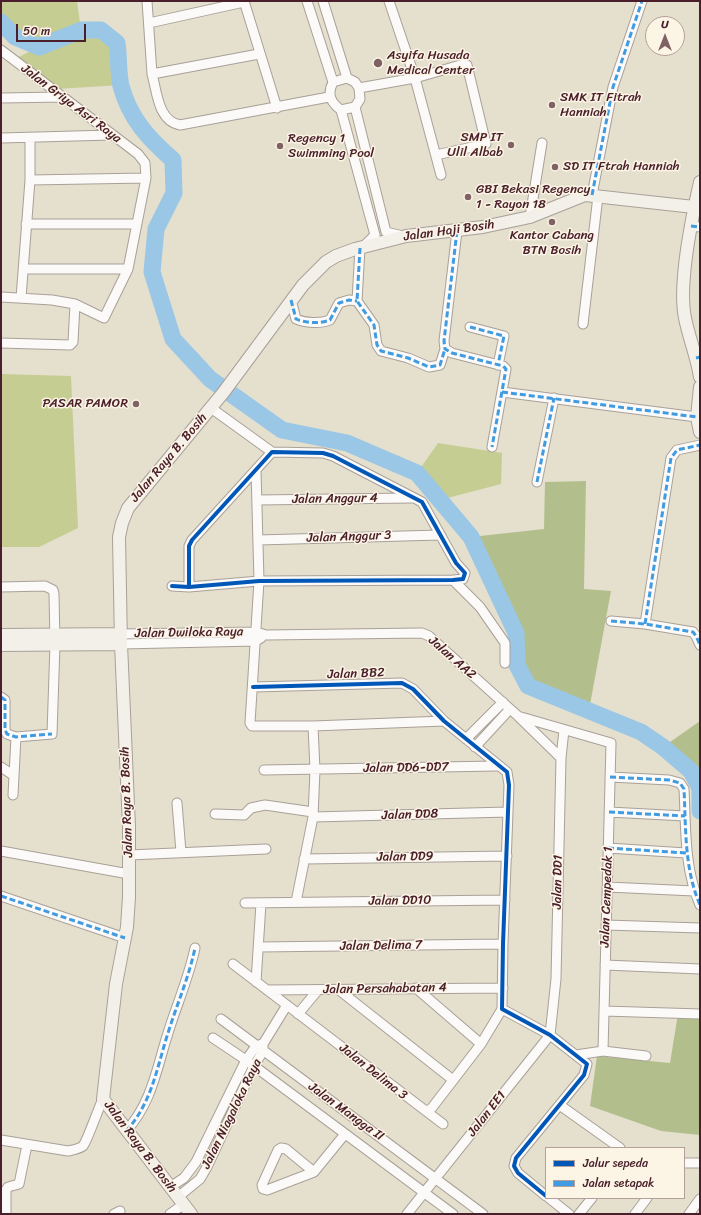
<!DOCTYPE html>
<style>
body{margin:0}
#map{position:relative;width:701px;height:1215px;overflow:hidden;background:#e5dfce;font-family:Sriracha,sans-serif}
canvas{display:block}
.frame{position:absolute;inset:0;border:2px solid #4a1f2b;pointer-events:none}
.legend{position:absolute;left:545px;top:1147px;width:140px;height:52px;box-sizing:border-box;background:#fcf5e5;border:1px solid #b59f9b;margin:0;padding:5px 7px;list-style:none;font-size:12px;color:#4a1f2b}
.legend li{display:flex;align-items:center;gap:8px;height:20px}
.legend b{width:20px;border:1px solid #b59f9b}
.north{position:absolute;left:645px;top:16px;width:40px;height:40px;box-sizing:border-box;background:#fcf5e5;border:1px solid #b59f9b;border-radius:50%;rotate:0deg;font-size:11px;font-weight:700;line-height:16px;text-align:center;color:#4a1f2b}
.north::after{content:'';display:block;margin:auto;width:14px;height:18px;background:#806264;clip-path:polygon(50% 0,100% 100%,50% 72%,0 100%)}
.scale{position:absolute;left:16px;top:24px;width:70px;height:18px;box-sizing:border-box;border:2px solid #4a1f2b;border-top:0;padding-left:5px;font-size:12px;line-height:14px;white-space:nowrap;color:#4a1f2b;-webkit-text-stroke:3px #fcf5e5;paint-order:stroke}
</style>
<div id="map">
<canvas width="701" height="1215"></canvas>
<div class="frame"></div>
<ul class="legend">
<li><b style="height:5px;background:#0057b8"></b>Jalur sepeda</li>
<li><b style="height:5px;background:#409be1"></b>Jalan setapak</li>
</ul>
<div class="north">U</div>
<div class="scale">50 m</div>
</div>
<script>
const ctx = document.querySelector('canvas').getContext('2d');
ctx.lineJoin = 'round';
function paint(path, color) {
  ctx.fillStyle = color;
  ctx.fill(path, 'evenodd');
}
function strokePath(path, color, width, dash) {
  ctx.strokeStyle = color;
  ctx.lineWidth = width;
  ctx.lineCap = dash ? 'butt' : 'round';
  ctx.setLineDash(dash || []);
  ctx.stroke(path);
}
function drawText(font, color, halo, rows, align = 'center') {
  ctx.font = font + ' Sriracha,sans-serif';
  ctx.lineWidth = 3;
  ctx.setLineDash([]);
  ctx.textBaseline = 'middle';
  ctx.strokeStyle = halo;
  ctx.fillStyle = color;
  for (const [text, x, y, turn = 0] of rows) {
    ctx.save();
    ctx.translate(x, y);
    ctx.rotate((+turn || 0) * Math.PI / 180);
    ctx.textAlign = isNaN(turn) ? turn : align;
    if (halo) ctx.strokeText(text, 0, 0);
    ctx.fillText(text, 0, 0);
    ctx.restore();
  }
}
const green = new Path2D(`
 M1,1H77L81,30H101L117,43L121,85L56,89L13,60L38,47L15,37L1,23Z
 M1,374L71,376L78,528L39,547H1Z
 M438,443L502,453L501,484L440,500L417,473Z`);
const forest = new Path2D(`
 M586,481L584,589L611,591L589,710L528,686L517,665L516,633L471,537L544,529L545,482Z
 M700,721V811V788L691,771L663,747Z
 M700,1012V1135L661,1131L590,1106L597,1056L670,1063L678,1014Z`);
const river = new Path2D(`
 M1,22L15,37L39,47L82,30H101L117,43C119,57 118,73 121,86C130,119 148,138 173,160L174,193L156,229L152,272L173,339L210,379L282,430L347,443L417,473L471,537L516,633L517,665L528,686L641,732L663,747L691,771L700,788V811`);
const street = new Path2D(`
 M147,1L152,74L259,54
 M244,1L277,108
 M307,1L333,82C327,94 330,102 341,110L355,107L360,99L359,88L355,82L347,78L333,82
 M323,1L347,78
 M389,1L415,78L441,175
 M149,23L244,2
 M1,50L138,154L145,163L146,178L128,269L104,318L75,304L52,300L1,297
 M152,74C157,92 158,121 180,125L329,97
 M359,88L415,78L464,64L467,65L486,144L436,155
 M1,98L62,97
 M355,107L386,232L403,236
 M341,110L375,235L363,247
 M1,138L111,135
 M30,180L146,178
 M592,195L613,87L642,1
 M530,217L542,143
 M26,224H136
 M691,226L700,227
 M457,231L444,341L445,349L452,353L503,366L506,369L492,447
 M360,248L357,301L374,325L377,345L381,351L408,358L429,367L440,365L445,349
 M24,269H128
 M21,298L30,180V138
 M291,300L296,319C305,323 320,324 330,320L339,303L349,300L357,301
 M583,324L598,196
 M470,327L504,336L498,365
 M1,343L70,345L73,342L75,304
 M502,392L697,417
 M211,408L272,452
 M256,470L259,581L250,723L252,726H313L444,721
 M537,482L554,398
 M257,500L411,498
 M258,540L440,535
 M453,580L480,607L505,643V663
 M172,586L189,587L259,581L453,580L463,579L465,573L456,563L422,502L333,456L323,453L272,452L192,540L189,546V587
 M1,587L45,586L53,590L54,594L55,644L52,734L16,737L7,734L5,730V700L1,697
 M611,621L645,624L693,632L696,636L700,645
 M645,624L671,458L677,450L700,445
 M121,634L256,632L266,635L422,633L429,636L518,716L561,758
 M121,644L256,641L261,638
 M253,687L402,683L413,689L444,721L507,772L509,785L503,944L502,1009L550,1035L587,1064L584,1075L516,1158L514,1166L518,1173L546,1196
 M521,717L611,743L603,1051
 M466,739L503,702
 M475,747L510,709
 M1,767L13,775
 M264,770L497,766
 M610,777L669,780L680,783L684,789C686,828 684,868 700,905
 M13,795L16,737
 M177,803L181,852
 M609,812L685,816
 M215,814L244,815L251,808L265,805L313,812
 M313,817L508,812
 M608,848L686,853
 M1,851L129,874
 M129,855L266,849
 M304,859L507,856
 M607,887L694,891
 M1,896L125,938
 M296,902L313,817L315,770L313,726
 M245,903L505,900
 M606,925L700,928
 M259,947L503,944
 M233,964L443,1124
 M605,965L700,969
 M256,982L261,903
 M416,988L481,1044
 M267,990L503,988
 M339,990L453,1080
 M604,1011L700,1014
 M298,1014L318,990
 M221,1019L483,1214
 M213,1038L246,1060L453,1214
 M576,1055L603,1051L646,1056
 M561,1106L620,1148
 M426,1111L431,1109L481,1044L502,1009
 M126,1131C152,1103 157,1067 168,1033C177,1004 189,977 195,948
 M1,1140L68,1151C73,1150 79,1149 83,1146C88,1139 98,1109 103,1099
 M684,1163H700
 M314,1172L286,1149L281,1148L278,1150L262,1185L263,1189L267,1190L314,1172L345,1134
 M170,1187L184,1178L196,1162L246,1060L256,1046L262,1044
 M178,1197L200,1179L207,1167L254,1066L263,1051V1044L287,1005
 M549,1198L569,1214
 M6,1214V1190L8,1187L19,1184L27,1145
 M114,1214L120,1211
 M170,1214L184,1204
 M407,1214L550,1035L556,979L561,758L564,730
 M579,1214L592,1198
 M635,1214L647,1198
 M689,1214L700,1199`);
const secondary = new Path2D(`
 M700,182C692,217 678,284 685,318C689,338 697,357 700,377
 M700,387L697,417L700,432
 M1,635L121,634
 M1,645L121,644
 M191,1214L103,1099L116,984L127,927L129,897V827L121,644L119,537L122,523L128,508L223,393L303,285L326,262L336,256L355,249L406,236L483,227L530,217L585,195L694,207`);
const quiet = new Path2D(`
 M592,195L613,87L642,1
 M691,226L700,227
 M457,231L444,341L445,349L452,353L503,366L506,369L492,447
 M360,248L357,301L374,325L377,345L381,351L408,358L429,367L440,365L445,349
 M291,300L296,319C305,323 320,324 330,320L339,303L349,300L357,301
 M470,327L504,336L498,365
 M696,358L700,357
 M502,392L697,417
 M537,482L554,398
 M611,621L645,624L693,632L696,636L700,645
 M645,624L671,458L677,450L700,445
 M1,697L5,700V730L7,734L16,737L52,734
 M610,777L669,780L680,783L684,789C686,828 684,868 700,905
 M609,812L685,816
 M608,848L686,853
 M1,896L125,938
 M126,1131C152,1103 157,1067 168,1033C177,1004 189,977 195,948`);
const cycleway = new Path2D(`
 M172,586L189,587L259,581L453,580L463,579L465,573L456,563L422,502L333,456L323,453L272,452L192,540L189,546V587
 M253,687L402,683L413,689L444,721L507,772L509,785L503,944L502,1009L550,1035L587,1064L584,1075L516,1158L514,1166L518,1173L546,1196`);
const markers = [
 [378,63,5,"#806264"],
 [552,105,4,"#806264"],
 [511,145,4,"#806264"],
 [280,146,4,"#806264"],
 [555,167,4,"#806264"],
 [468,197,4,"#806264"],
 [552,222,4,"#806264"],
 [136,404,4,"#806264"]
];
const poiNames = [
 ["Asyifa Husada",387,56],
 ["Medical Center",387,71],
 ["SMK IT Fitrah",560,98],
 ["Hanniah",560,113],
 ["SMP IT",503,138,"right"],
 ["Ulil Albab",503,153,"right"],
 ["Regency 1",288,139],
 ["Swimming Pool",288,154],
 ["SD IT Ftrah Hanniah",563,167],
 ["GBI Bekasi Regency",476,190],
 ["1 - Rayon 18",476,205],
 ["Kantor Cabang",552,236,"center"],
 ["BTN Bosih",552,251,"center"],
 ["PASAR PAMOR",128,404,"right"]
];
const streetNames = [
 ["Jalan Griya Asri Raya",71,104,37],
 ["Jalan Haji Bosih",449,231,-8],
 ["Jalan Raya B. Bosih",169,458,-50],
 ["Jalan Anggur 4",335,499,-1],
 ["Jalan Anggur 3",349,537,-2],
 ["Jalan Dwiloka Raya",189,633,-1],
 ["Jalan AA2",452,658,41],
 ["Jalan BB2",356,674,-2],
 ["Jalan DD6-DD7",406,768,-1],
 ["Jalan Raya B. Bosih",127,802,-92],
 ["Jalan DD8",410,815,-2],
 ["Jalan DD9",405,857,-1],
 ["Jalan DD1",558,882,-89],
 ["Jalan Cempedak 1",607,897,-88],
 ["Jalan DD10",400,901,-1],
 ["Jalan Delima 7",381,946,-1],
 ["Jalan Persahabatan 4",385,989,-1],
 ["Jalan Delima 3",373,1072,38],
 ["Jalan Mangga II",346,1112,36],
 ["Jalan Niagaloka Raya",232,1114,-64],
 ["Jalan EE1",487,1114,-52],
 ["Jalan Raya B. Bosih",140,1147,53]
];
paint(green, '#c6cd92');
paint(forest, '#b2bf8d');
strokePath(river, '#99c7e5', 17);
strokePath(street, '#a9a098', 11);
strokePath(secondary, '#a9a098', 14);
strokePath(street, '#fbfaf8', 9);
strokePath(secondary, '#f3f0e9', 12);
strokePath(quiet, '#409be1', 3, [6, 3]);
strokePath(cycleway, '#0057b8', 4);
for (const [x, y, r, color] of markers) {
  const dot = new Path2D();
  dot.arc(x, y, r, 0, 2 * Math.PI);
  ctx.fillStyle = color;
  ctx.fill(dot);
  strokePath(dot, '#fcf5e5', 1.5);
}
drawText('13px', '#4a1f2b', '#fcf5e5', poiNames, 'left');
drawText('13px', '#4a1f2b', '#fcf5e5', streetNames);
</script>
